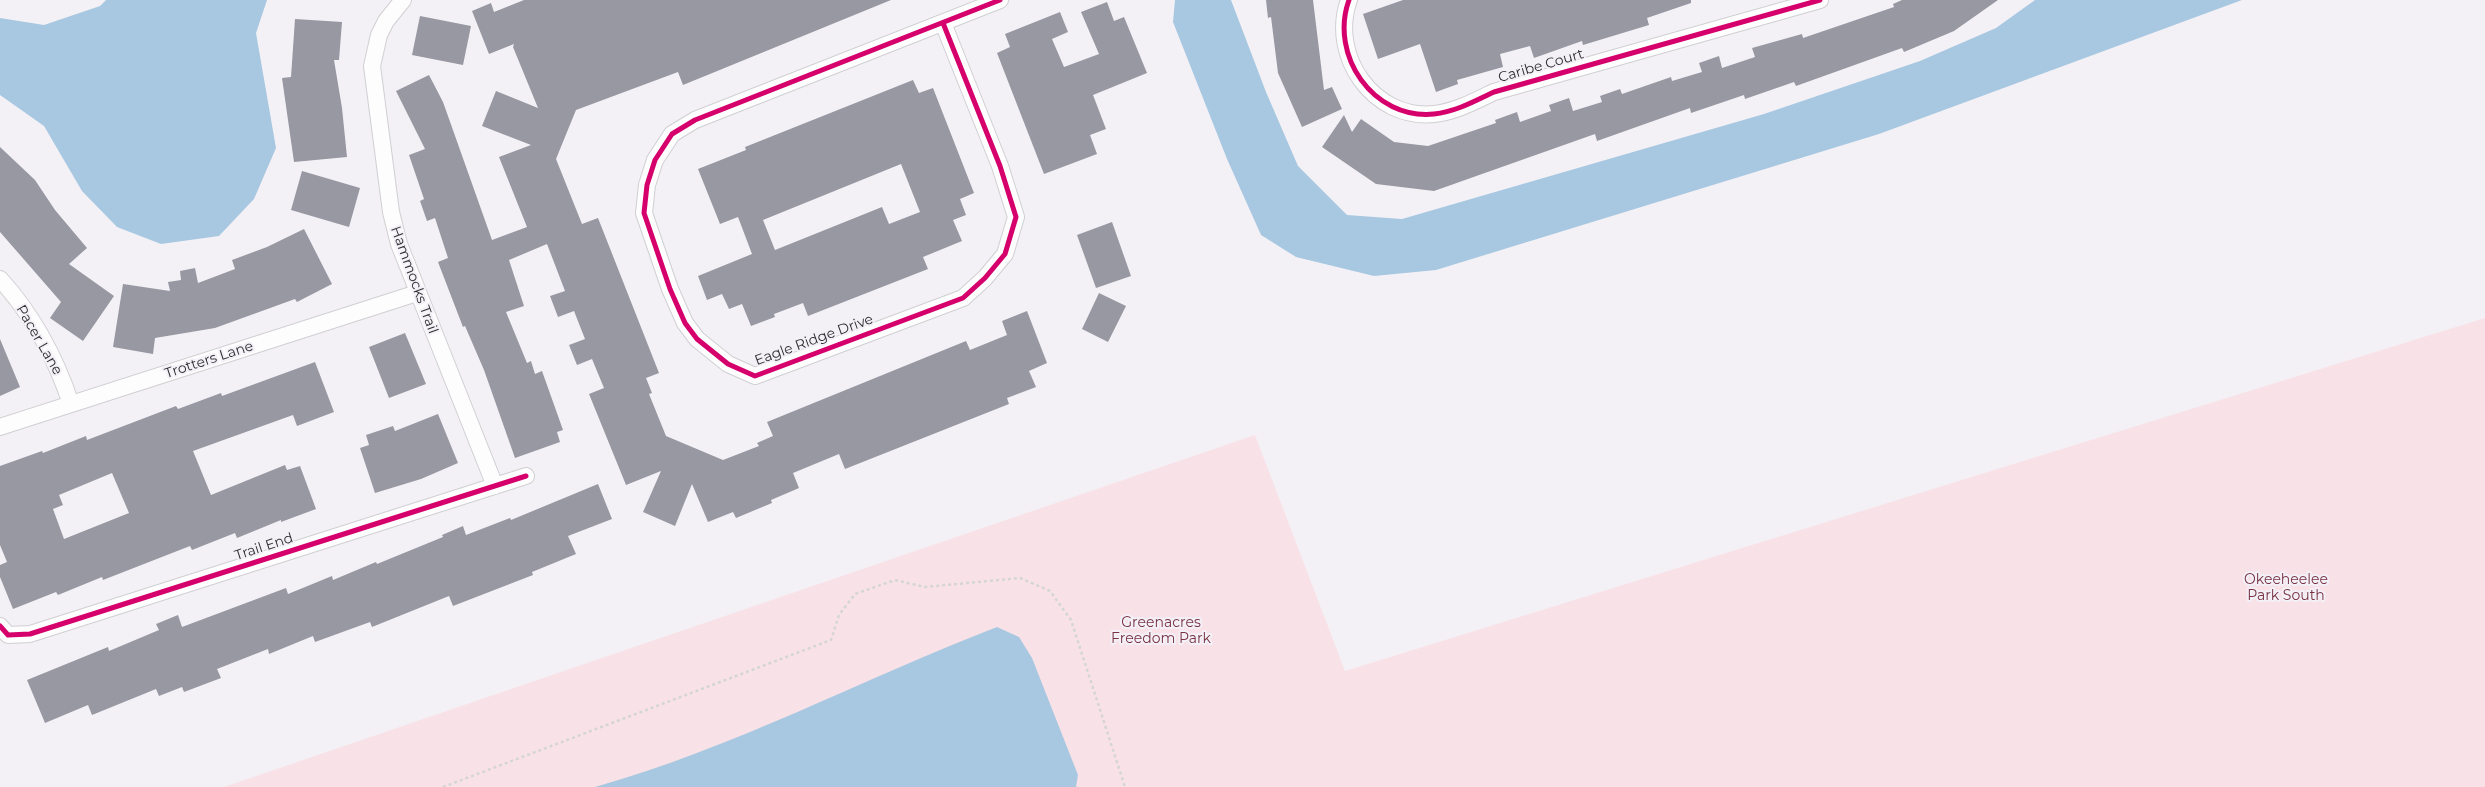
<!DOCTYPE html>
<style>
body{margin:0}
canvas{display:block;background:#f3f1f6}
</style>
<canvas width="2485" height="787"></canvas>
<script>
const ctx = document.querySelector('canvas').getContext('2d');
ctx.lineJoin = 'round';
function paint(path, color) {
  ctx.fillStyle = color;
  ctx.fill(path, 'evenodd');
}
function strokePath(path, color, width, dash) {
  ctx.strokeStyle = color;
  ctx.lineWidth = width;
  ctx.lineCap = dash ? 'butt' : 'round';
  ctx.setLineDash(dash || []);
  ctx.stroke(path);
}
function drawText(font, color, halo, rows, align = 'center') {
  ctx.font = font + ' Montserrat,sans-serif';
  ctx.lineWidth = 4;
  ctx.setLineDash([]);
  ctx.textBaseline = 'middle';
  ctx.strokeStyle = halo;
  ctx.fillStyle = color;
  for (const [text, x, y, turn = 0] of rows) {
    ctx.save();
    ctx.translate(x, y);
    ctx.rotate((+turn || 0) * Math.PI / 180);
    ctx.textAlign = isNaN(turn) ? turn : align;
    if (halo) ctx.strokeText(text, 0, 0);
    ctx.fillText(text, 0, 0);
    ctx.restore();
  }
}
const green = new Path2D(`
 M2485,318V787H224L1255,435L1345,671Z`);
const water = new Path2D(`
 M106,0H267L256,33L276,148L254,199L219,236L161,244L117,227L82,191L44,126L0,95V18L44,25L100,6Z
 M1175,0H1231L1266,92L1298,166L1347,215L1402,219L1764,114L1920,61L1996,28L2035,0H2242L1879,134L1436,270L1374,276L1296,257L1261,235L1227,159L1173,22Z
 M997,627L1019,637L1032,658L1078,775L1076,787H595C734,748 862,679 997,627Z`);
const building = new Path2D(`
 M524,0H891L683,85L678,72L576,110L556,159L582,224L598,218L611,251L659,373L646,378L652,393L649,394L666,436L723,460L759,446L757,443L773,436L767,422L966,341L970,350L1007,335L1002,321L1027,311L1047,363L1029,371L1036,387L1007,398L1009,404L845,469L839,454L793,473L799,488L771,500L772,503L736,518L733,512L708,522L692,484L675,526L643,512L661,471L626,485L589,394L604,388L592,359L577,365L569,345L585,339L574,311L558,317L550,296L565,291L547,244L509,260L524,306L506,312L527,363L531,361L535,374L542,371L563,430L557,432L560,442L515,458L484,370L465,326L463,327L438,262L448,258L435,218L427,221L420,201L424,199L409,155L425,149L396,91L429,75L443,102L492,240L527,227L499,157L531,145L482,126L496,91L538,108L513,47L514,44L489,54L472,11L491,3L494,12Z
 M1266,0H1313L1324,90L1332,87L1342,109L1302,127L1278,73L1271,17L1268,18Z
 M1403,0H1691V3L1647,18L1649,25L1583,45L1582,41L1534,58L1530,46L1500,54L1503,67L1457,80L1458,84L1436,92L1420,44L1378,59L1363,14Z
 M1902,0H1998L1954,31L1904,52L1902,48L1796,86L1794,82L1745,99L1744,95L1691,113L1690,108L1597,141L1595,134L1434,191L1376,184L1322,147L1344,115L1352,132L1361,119L1394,142L1428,146L1496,123L1495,120L1517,112L1520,122L1551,111L1549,105L1569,98L1573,111L1602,102L1600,96L1620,89L1622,94L1671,77L1672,81L1702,72L1699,63L1719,56L1722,68L1755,57L1752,48L1802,34L1803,38L1894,7L1893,4Z
 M1107,2L1114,21L1124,17L1147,73L1093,95L1106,129L1090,135L1097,154L1044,174L997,53L1010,47L1005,34L1060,12L1068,32L1052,39L1064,67L1099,54L1081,12Z
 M420,16L471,26L463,65L412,55Z
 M295,19L342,22L339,60H334L342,108L347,157L294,162L282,78L291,77Z
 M913,80L919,93L933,88L974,193L960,199L966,215L953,220L962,241L923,257L928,269L808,316L803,303L774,314L775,317L751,326L742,304L729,309L722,294L707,300L698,276L752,254L738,217L720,224L698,169L746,150L745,147ZM901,164L920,212L889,224L882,207L775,250L763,220Z
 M0,147L35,180L55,210L87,248L69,264L114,296L83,341L50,318L61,302L0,232Z
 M302,171L360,188L349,227L291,210Z
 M1112,222L1131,276L1096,288L1077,235Z
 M304,229L332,284L297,302L295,299L215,328L155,338L153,354L113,347L123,284L170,291L168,282L181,280L180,271L195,268L198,283L235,269L232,260L267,247Z
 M1099,293L1126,306L1108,342L1082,329Z
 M405,333L426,384L389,398L369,347Z
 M0,339L20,387L0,396Z
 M315,362L334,412L297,426L293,415L193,451L211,495L285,465L287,470L300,466L316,509L281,522V520L237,538L235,533L192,550L190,546L103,580L102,577L58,595L56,592L13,609L0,577V565L7,562L0,545V466L42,451L43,453L86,436L87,440L176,406L178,409L221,393L222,396ZM112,473L129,513L64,539L53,509L63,505L59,495Z
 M438,414L458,463L421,479L375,493L360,448L369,445L366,435L393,426L395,431Z
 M598,484L612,519L568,536L576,554L532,572L533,575L453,606L449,596L372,627L370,622L315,642L313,636L269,654L268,649L217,669L221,678L184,692L182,687L159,696L156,689L92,715L88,705L45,723L27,680L108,647L109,651L159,630L156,624L178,615L182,627L286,588L288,594L332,576L333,580L376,562L377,564L443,537L442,535L463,526L466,535L510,518L511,520Z`);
const path = new Path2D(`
 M443,787L831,640L839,615L855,594L895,580L925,587L1020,578L1050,591L1071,620L1125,787`);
const street = new Path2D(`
 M403,0L386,21L379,35L372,66L391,212L399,244L495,486
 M1349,0C1329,55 1373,120 1434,114C1455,112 1475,101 1494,92L1820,0
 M943,23L1000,166L1016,217L1005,254L985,278L963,298L755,376L728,364L697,339L685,323L670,289L644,213L647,185L655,160L672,134L695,120L1000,0
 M0,279C32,314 56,359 71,404
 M0,427L417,293
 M0,626L8,635L30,634L526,476`);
const cycleway = new Path2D(`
 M1349,0C1329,55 1373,120 1434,114C1455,112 1475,101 1494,92L1820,0
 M943,23L1000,166L1016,217L1005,254L985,278L963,298L755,376L728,364L697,339L685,323L670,289L644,213L647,185L655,160L672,134L695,120L1000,0
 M0,626L8,635L30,634L526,476`);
const streetNames = [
 ["Caribe Court",1541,66,-16],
 ["Hammocks Trail",414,280,70],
 ["Pacer Lane",39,340,60],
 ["Eagle Ridge Drive",814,340,-20],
 ["Trotters Lane",209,360,-18],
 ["Trail End",264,547,-18]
];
const parkNames = [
 ["Okeeheelee",2286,580],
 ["Park South",2286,596],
 ["Greenacres",1161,623],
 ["Freedom Park",1161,639]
];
paint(green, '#f8e2e7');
paint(water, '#a8c8e1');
paint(building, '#9898a3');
strokePath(street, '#d0cfd2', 18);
strokePath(path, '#d5d5d6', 2.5, [3, 3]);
strokePath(street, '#fdfdfe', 16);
strokePath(cycleway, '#d6006c', 5);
drawText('14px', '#2f2e30', '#f3f0f7', streetNames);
drawText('14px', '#793241', '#f3f0f7', parkNames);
</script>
